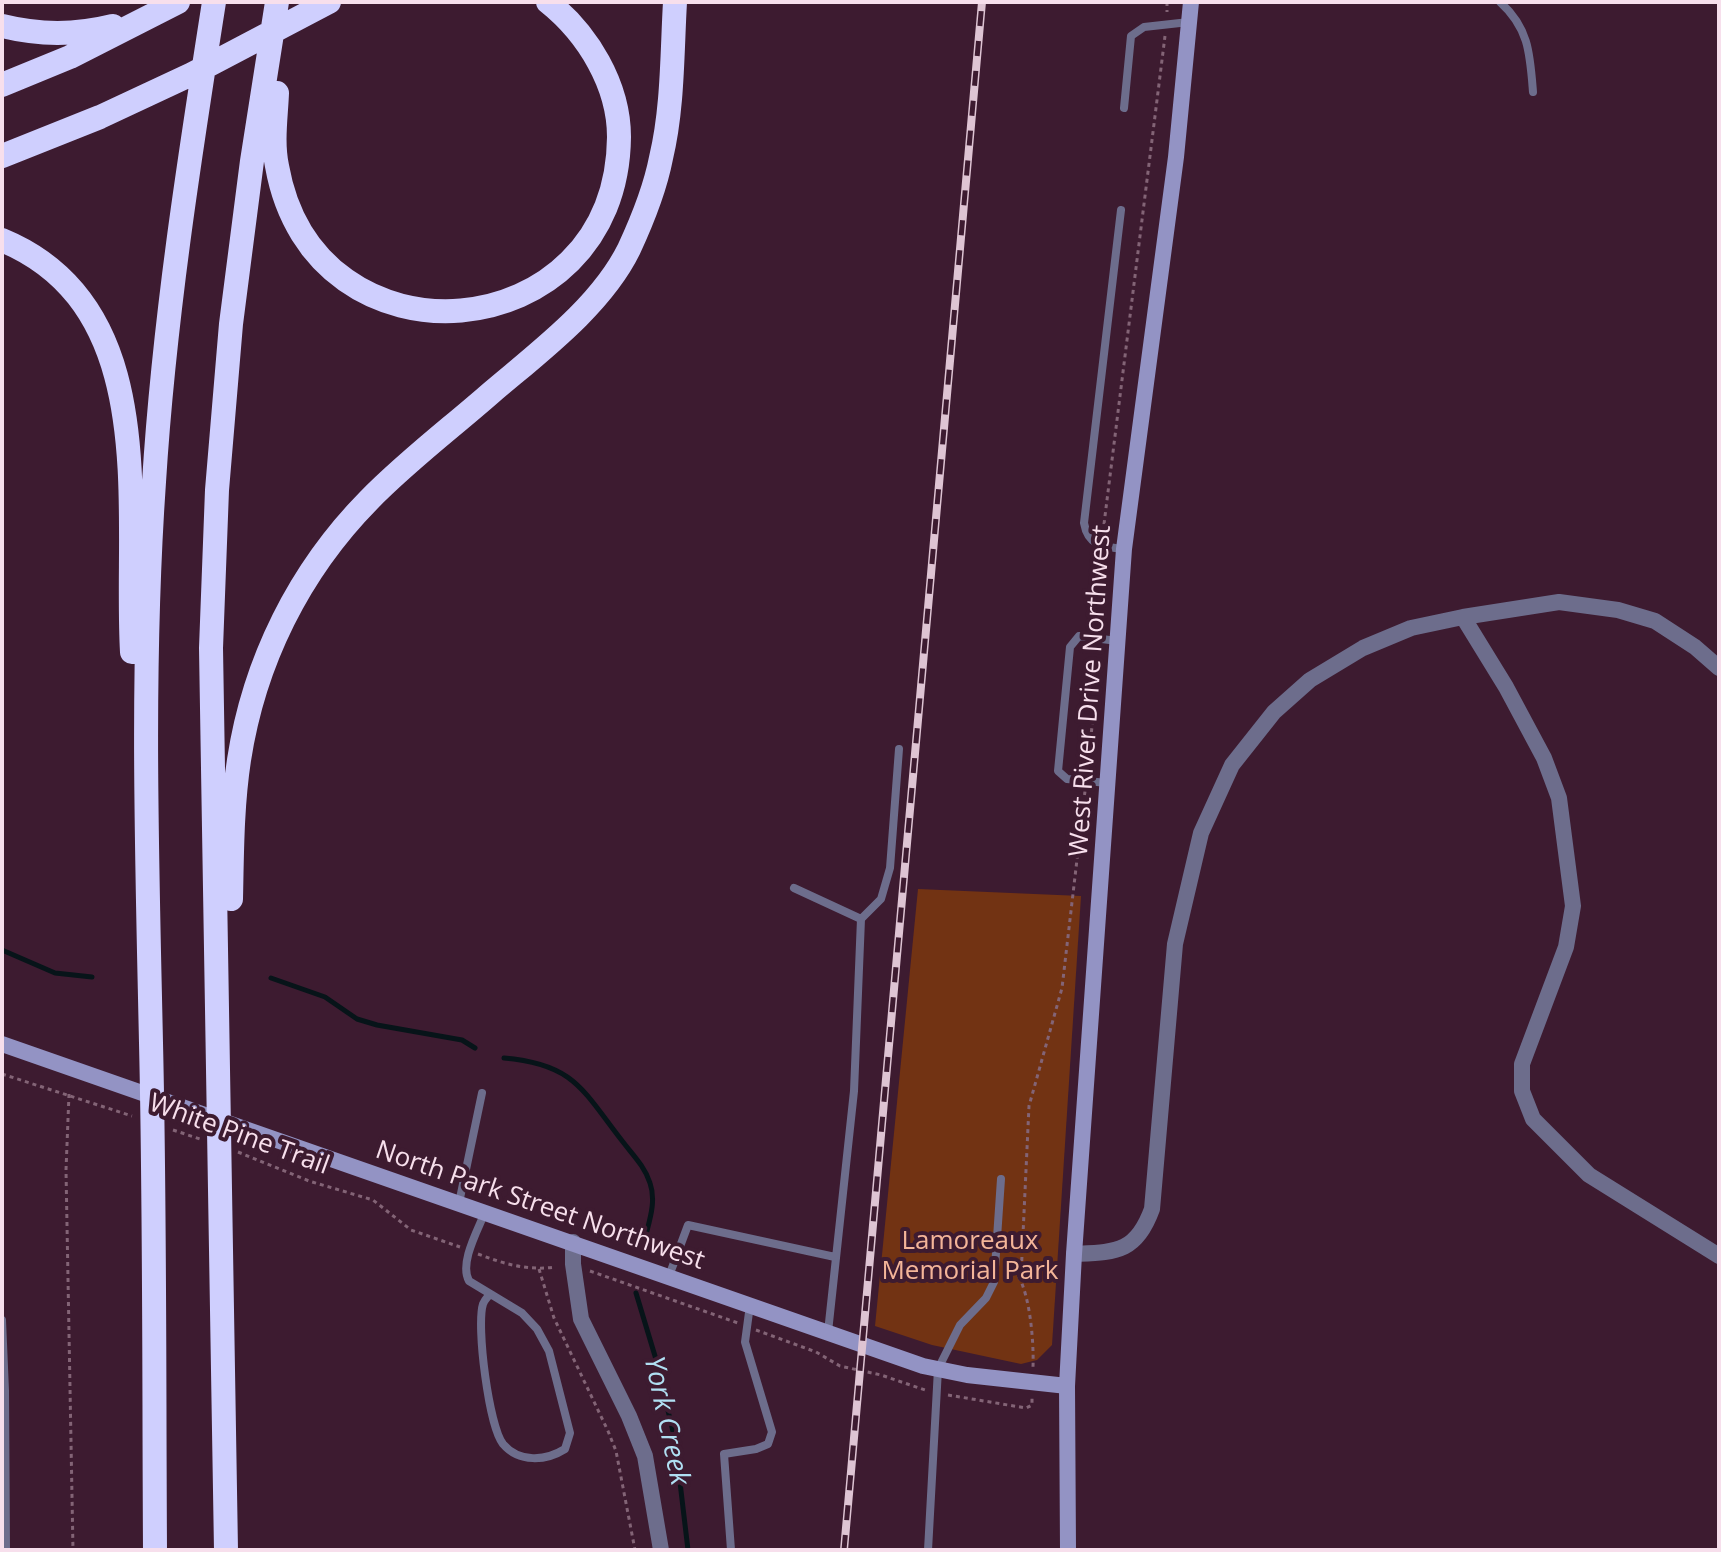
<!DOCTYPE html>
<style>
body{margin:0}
#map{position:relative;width:1721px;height:1552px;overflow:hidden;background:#3d1b30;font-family:"Open Sans",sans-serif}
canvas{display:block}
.frame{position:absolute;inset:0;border:4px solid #f7dfec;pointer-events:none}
</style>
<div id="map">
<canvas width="1721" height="1552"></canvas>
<div class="frame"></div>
</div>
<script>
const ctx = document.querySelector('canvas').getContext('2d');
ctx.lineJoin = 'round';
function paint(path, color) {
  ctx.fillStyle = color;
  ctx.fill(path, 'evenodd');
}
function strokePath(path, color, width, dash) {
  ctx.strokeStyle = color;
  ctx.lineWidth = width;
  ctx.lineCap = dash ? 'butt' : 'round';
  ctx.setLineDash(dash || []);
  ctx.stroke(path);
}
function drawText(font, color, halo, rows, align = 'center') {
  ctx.font = font + ' "Open Sans",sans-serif';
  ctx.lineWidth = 8;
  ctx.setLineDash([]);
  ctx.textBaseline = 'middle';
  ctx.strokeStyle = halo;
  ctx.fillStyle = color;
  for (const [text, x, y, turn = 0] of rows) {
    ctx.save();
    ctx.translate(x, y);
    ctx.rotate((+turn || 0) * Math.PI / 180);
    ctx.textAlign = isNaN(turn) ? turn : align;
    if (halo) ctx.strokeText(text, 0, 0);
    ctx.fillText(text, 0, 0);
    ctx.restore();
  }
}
const green = new Path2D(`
 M918,889L1081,896L1052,1345L1037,1360L1021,1364L932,1345L875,1326Z`);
const stream = new Path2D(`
 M2,950L55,973L92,977
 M271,978L325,997L357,1019L377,1025L462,1040L475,1048
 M504,1058C575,1064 583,1091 623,1142C633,1155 645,1167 650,1183C657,1203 648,1224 644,1243
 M636,1293L655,1356L675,1440L688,1550`);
const path = new Path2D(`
 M1167,2V12
 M1103,532L1165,36
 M1101,556V624
 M1087,772L1098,672
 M2,1074L132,1116
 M69,1094L66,1170L73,1550
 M173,1130L200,1139
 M238,1152L309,1181L373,1200L411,1230L460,1247
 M478,1254C504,1264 528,1271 556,1267
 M1008,1265C1030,1276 1034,1343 1033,1367
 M539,1269L554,1318L608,1431L616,1451L635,1550
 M590,1271L738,1323
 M1021,1277L1029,1106L1062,988L1085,791
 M756,1330L816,1352L840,1366L881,1375L925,1390
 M948,1395L1026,1408L1032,1405V1398`);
const lane = new Path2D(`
 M1500,2C1529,28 1530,54 1533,92
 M1124,108L1131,36L1144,27L1189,22
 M1121,210L1084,523C1088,546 1103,547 1123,549
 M1107,783L1067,779L1058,771L1070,647L1079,636L1117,641
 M794,888L861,919L854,1091L828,1332
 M861,919L881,899L890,868L899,749
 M459,1203L482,1093
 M485,1212C478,1230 459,1263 469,1281L522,1313L537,1329L549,1351L570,1433L565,1449C546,1461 519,1463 503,1444C489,1426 476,1326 483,1304C485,1299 487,1298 490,1294
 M669,1276L688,1225L835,1257
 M2,1320L5,1391
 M2,1391H5L6,1550
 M731,1550L724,1454L756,1449L768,1444L772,1432L745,1342L750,1305
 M928,1550L938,1369L960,1325L986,1298L994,1282L1001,1179`);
const street = new Path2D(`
 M1463,617L1506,687L1544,758L1559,798L1573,906L1566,947L1522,1064V1091L1533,1119L1589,1175L1719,1256
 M573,1242V1264L581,1319L629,1416L645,1456L661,1550
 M1074,1254C1116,1252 1136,1253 1152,1209L1175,944L1201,833L1232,765L1274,712L1310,680L1363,648L1411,628L1463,617L1559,602L1618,610L1655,621L1695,647L1719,668`);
const secondary = new Path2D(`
 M2,1044L923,1366L967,1375L1067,1386
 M1068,1550L1067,1386L1074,1254L1124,549L1176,157L1191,2`);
const highway = new Path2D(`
 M2,26C38,35 77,35 113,26
 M2,85L70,57L178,2
 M277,93C276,117 272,142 277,166C314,376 617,351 619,137C619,85 588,34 548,2
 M2,156L100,117L192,74L329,2
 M2,240C164,307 124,512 132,652
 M231,899C232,852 232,806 239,760C254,662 299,571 369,500C407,461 451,428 492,392C539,352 601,306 629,249C642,221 655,189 661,158C673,108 672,53 675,2
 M155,1550C154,1381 155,1212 151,1043C147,856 141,669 154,482C164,321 189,161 214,2
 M226,1550L211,648L217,490L231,324L252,161L277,2`);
const rail = new Path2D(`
 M844,1550L982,2`);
const streetNames = [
 ["West River Drive Northwest",1091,691,-86],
 ["White Pine Trail",239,1135,20],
 ["North Park Street Northwest",540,1206,19]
];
const parkNames = [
 ["Lamoreaux",970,1242],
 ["Memorial Park",970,1272]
];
const waterNames = [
 ["York Creek",666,1421,78]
];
paint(green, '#723313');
strokePath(stream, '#071419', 5);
strokePath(path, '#836476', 3, [4, 4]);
strokePath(lane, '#6d6d8c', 8);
strokePath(street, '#6d6d8c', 16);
strokePath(secondary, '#9393c4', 16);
strokePath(highway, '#cfcffe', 24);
strokePath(rail, '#dec4d3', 8);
strokePath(rail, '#3d1b30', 5, [15]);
drawText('26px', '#f7dfec', '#3d1b30', streetNames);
drawText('26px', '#f4b599', '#3d1b30', parkNames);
drawText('italic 28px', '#b0dff2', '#3d1b30', waterNames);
</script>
